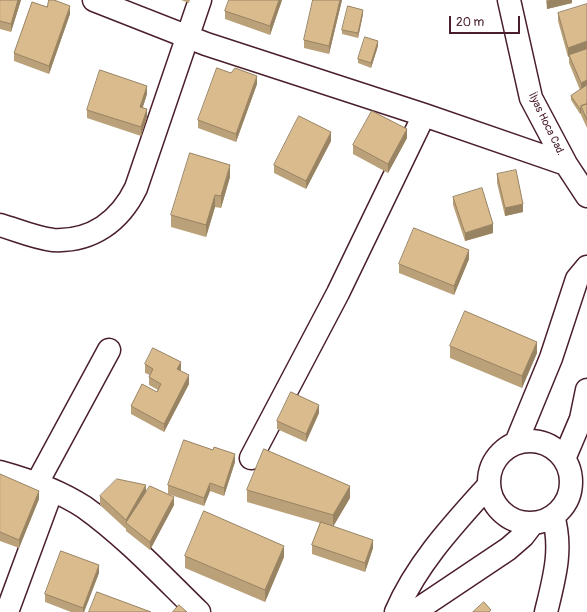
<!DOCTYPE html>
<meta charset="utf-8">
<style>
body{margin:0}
#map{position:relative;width:587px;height:612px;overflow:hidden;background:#fff;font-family:Pangolin,sans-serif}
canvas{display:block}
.scale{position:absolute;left:449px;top:16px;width:71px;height:18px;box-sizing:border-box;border:2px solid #4a1f2b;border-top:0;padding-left:5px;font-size:12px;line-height:14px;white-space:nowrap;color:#4a1f2b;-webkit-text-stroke:3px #fff;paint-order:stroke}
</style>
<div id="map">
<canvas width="587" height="612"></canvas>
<div class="scale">20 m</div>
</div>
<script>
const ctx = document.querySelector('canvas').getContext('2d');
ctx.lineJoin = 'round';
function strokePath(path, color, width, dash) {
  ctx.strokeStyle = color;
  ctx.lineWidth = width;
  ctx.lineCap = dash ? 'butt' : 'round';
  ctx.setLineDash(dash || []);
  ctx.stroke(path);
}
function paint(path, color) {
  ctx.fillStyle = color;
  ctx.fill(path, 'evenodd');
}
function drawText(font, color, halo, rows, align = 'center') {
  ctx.font = font + ' Pangolin,sans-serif';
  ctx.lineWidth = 4;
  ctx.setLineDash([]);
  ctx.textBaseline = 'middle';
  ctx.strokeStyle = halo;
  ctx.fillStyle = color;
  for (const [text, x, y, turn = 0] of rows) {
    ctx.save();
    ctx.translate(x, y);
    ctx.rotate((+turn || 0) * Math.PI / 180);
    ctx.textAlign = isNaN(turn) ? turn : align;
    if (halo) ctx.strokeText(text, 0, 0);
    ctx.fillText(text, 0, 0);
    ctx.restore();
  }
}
const minor = new Path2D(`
 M94,0L206,44L424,115L566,164
 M509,0L531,98L566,164L587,196
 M0,225C17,230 35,238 53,240C92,242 120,221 136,188L200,0
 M489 482a41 41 0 1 1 82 0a41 41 0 1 1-82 0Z
 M516,443L551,358L577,279L587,267
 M251,458L338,293L424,115
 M564,459L581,419L587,390
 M0,472C29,480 58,490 84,507C126,537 162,576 199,612
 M37,483L109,350
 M7,612L52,490
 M396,612C417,563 454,524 489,485
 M414,612L508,549L523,536L533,523
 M546,612C554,579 563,549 553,516`);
const wall = new Path2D(`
 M0,0H21L11,32L0,29Z
 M181,0H190L189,3Z
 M282,0L270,35L225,19V11Z
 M342,0L329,54L304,48V40Z
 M546,0H572V3L547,9Z
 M47,7L70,14L49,74L14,61V53Z
 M558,13L587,49V128L581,115V113L580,114L571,100V96L580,90L569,63V56L568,57L558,21Z
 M363,14L358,38L342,34V30Z
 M378,46L371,68L358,63V59Z
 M257,84L236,142L198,128V120Z
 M147,94L143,107L147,117L141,136L87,118V110Z
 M407,138L388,173L353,154V145Z
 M331,141L306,189L274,173V165Z
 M497,174L523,212L505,216L497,183Z
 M230,177L221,208L215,207L206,237L171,227V215Z
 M453,197L493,233L465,241L453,205Z
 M469,259L454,295L399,273V264Z
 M450,346L537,353L522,388L450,358Z
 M145,364L180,371L189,384L164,432L131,414V406L157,392L158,390L149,385V377L150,375L145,373Z
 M319,413L306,442L277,429V421Z
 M235,462L224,496L210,491L204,506L168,494V485Z
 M0,474L39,499L19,548L0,541Z
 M247,490L350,498L333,526L373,548L365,572L312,554V545L320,523L247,502Z
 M146,492L174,505L150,550L126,531V529L100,505V496Z
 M185,556L284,557L265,602L185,568Z
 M99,573L84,612H71L45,602V594Z`);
const shadedWall = new Path2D(`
 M18,0H21L11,32V24Z
 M279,0H282L270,35V26Z
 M340,0H342L329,54V46Z
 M550,0H572V3L547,9V1Z
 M70,6V14L49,74V66Z
 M363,10V14L358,38V33Z
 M378,41V46L371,68V63Z
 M587,41V49L568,57V48Z
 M257,76V84L236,142V134Z
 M587,80V89L581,91V83Z
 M147,86V94L140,115V107Z
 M581,108V113L580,114V109Z
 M147,109V117L141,136V127Z
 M407,129V138L388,173V164Z
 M331,132V141L306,189V181Z
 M230,165V177L221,208V196Z
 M215,195V207L206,237V225Z
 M523,204V212L505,216V208Z
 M493,224V233L465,241V233Z
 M469,250V259L454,295V286Z
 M537,342V353L522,388V376Z
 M181,362V370L177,377V369Z
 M189,375V384L164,432V424Z
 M319,405V413L306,442V434Z
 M235,454V462L224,496V488Z
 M210,483V491L204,506V498Z
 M146,485V494L126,523V520Z
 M350,486V498L333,527V515Z
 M39,491V499L19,548V540Z
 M174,497V505L150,550V542Z
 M373,540V548L365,572V563Z
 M284,546V557L265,602V590Z
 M99,565V573L84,612H83V608Z`);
const building = new Path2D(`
 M0,0H18L11,24L0,21Z
 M49,0H54L70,6L49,66L14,53L32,2L47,7Z
 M229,0H279L270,26L225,11Z
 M313,0H340L329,46L304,40Z
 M587,4V41L568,48L558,13Z
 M348,6L363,10L358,33L342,30Z
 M365,37L378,41L371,63L358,59Z
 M587,49V80L581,83L569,55Z
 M217,68L231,73L235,68L257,76L236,134L198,120Z
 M100,70L147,86L140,107L147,109L141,127L87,110Z
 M587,85V104L581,106V108L580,109L571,96Z
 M587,104V120L581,106Z
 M372,111L407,129L388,164L353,145Z
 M299,116L331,132L306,181L274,165Z
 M190,153L230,165L221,196L215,195L206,225L171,215Z
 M516,170L523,204L505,208L497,174Z
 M482,188L493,224L465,233L453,197Z
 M414,228L469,250L454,286L399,264Z
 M465,311L537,342L522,376L450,346Z
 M153,348L181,362L177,369L189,375L164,424L131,406L142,384L157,392L161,384L149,377L153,369L145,364Z
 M291,392L319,405L306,434L277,421Z
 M184,440L213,450L214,447L235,454L224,488L210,483L204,498L168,485Z
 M264,449L350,486L333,515L247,490Z
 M0,474L39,491L19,540L0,532Z
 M117,479L146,485L126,520L100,496Z
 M150,486L174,497L150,542L126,523Z
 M204,511L284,546L265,590L185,556Z
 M321,522L373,540L365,563L312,545Z
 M61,551L99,565L83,608L45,594Z
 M97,592L151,612H89Z
 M484,602L491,610L489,612H473Z
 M179,605L187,612H173Z`);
const streetNames = [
 ["İlyas Hoca Cad.",546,124,64]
];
strokePath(minor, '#4a1f2b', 25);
strokePath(minor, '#fff', 22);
paint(wall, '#bba179');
paint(shadedWall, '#988363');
paint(building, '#d9bb8d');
strokePath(building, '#988363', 1);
drawText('11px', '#4a1f2b', '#fff', streetNames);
</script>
